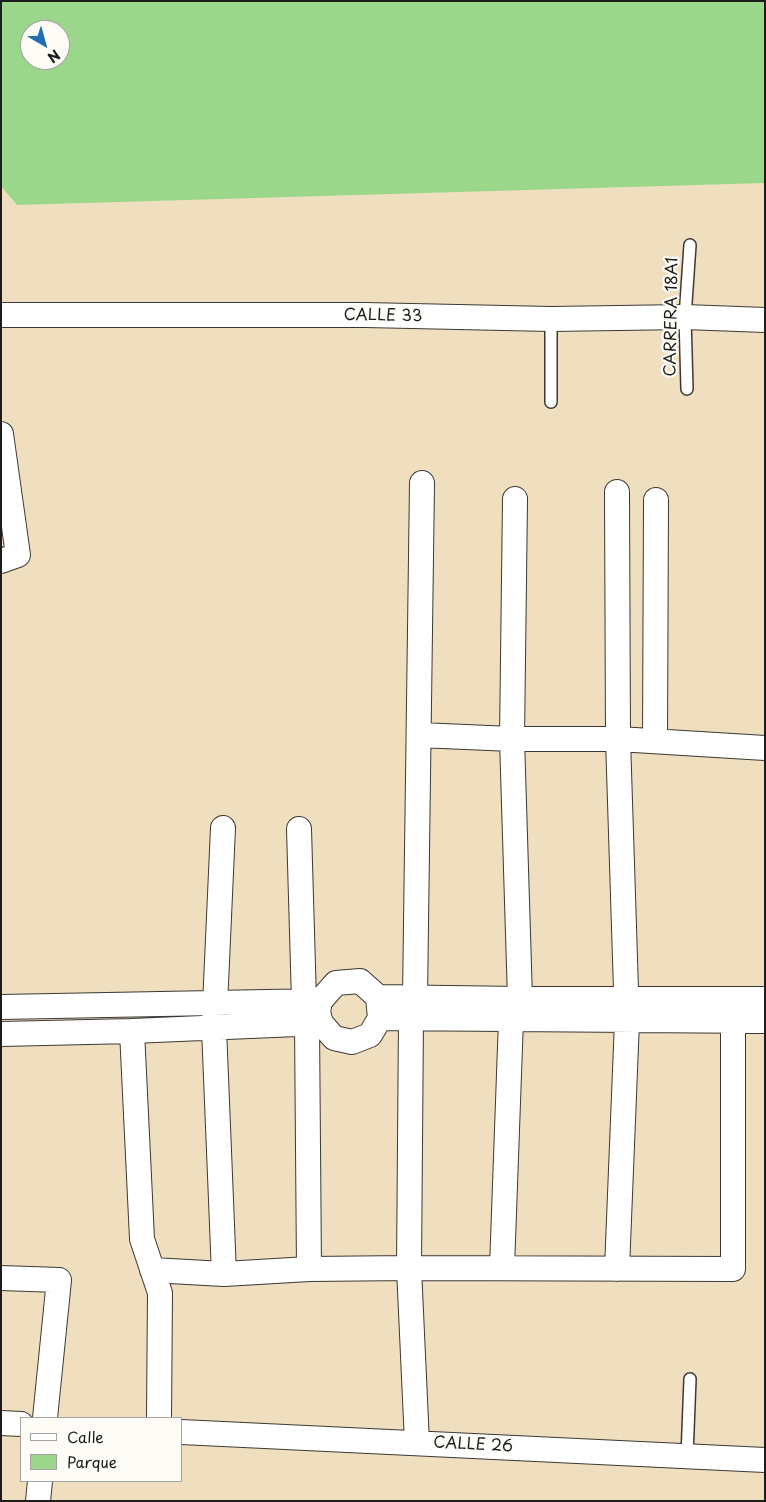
<!DOCTYPE html>
<style>
body{margin:0}
#map{position:relative;width:766px;height:1502px;overflow:hidden;background:#efdfbf;font-family:"Playpen Sans",sans-serif}
canvas{display:block}
.frame{position:absolute;inset:0;border:2px solid #1c1c1c;pointer-events:none}
.legend{position:absolute;left:20px;top:1417px;width:162px;height:65px;box-sizing:border-box;background:#fdfcf7;border:1px solid #a3a29f;margin:0;padding:6px 9px;list-style:none;font-size:15px;color:#1c1c1c}
.legend li{display:flex;align-items:center;gap:10px;height:25px}
.legend b{width:25px;border:1px solid #a3a29f}
.north{position:absolute;left:20px;top:20px;width:50px;height:50px;box-sizing:border-box;background:#fdfcf7;border:1px solid #a3a29f;border-radius:50%;rotate:142deg;font-size:14px;font-weight:700;line-height:20px;text-align:center;color:#1c1c1c}
.north::after{content:'';display:block;margin:auto;width:18px;height:22px;background:#1f6fb2;clip-path:polygon(50% 0,100% 100%,50% 72%,0 100%)}
</style>
<div id="map">
<canvas width="766" height="1502"></canvas>
<div class="frame"></div>
<ul class="legend">
<li><b style="height:6px;background:#fff"></b>Calle</li>
<li><b style="height:14px;background:#9ad78b"></b>Parque</li>
</ul>
<div class="north">N</div>
</div>
<script>
const ctx = document.querySelector('canvas').getContext('2d');
ctx.lineJoin = 'round';
function paint(path, color) {
  ctx.fillStyle = color;
  ctx.fill(path, 'evenodd');
}
function strokePath(path, color, width, dash) {
  ctx.strokeStyle = color;
  ctx.lineWidth = width;
  ctx.lineCap = dash ? 'butt' : 'round';
  ctx.setLineDash(dash || []);
  ctx.stroke(path);
}
function drawText(font, color, halo, rows, align = 'center') {
  ctx.font = font + ' "Playpen Sans",sans-serif';
  ctx.lineWidth = 4.5;
  ctx.setLineDash([]);
  ctx.textBaseline = 'middle';
  ctx.strokeStyle = halo;
  ctx.fillStyle = color;
  for (const [text, x, y, turn = 0] of rows) {
    ctx.save();
    ctx.translate(x, y);
    ctx.rotate((+turn || 0) * Math.PI / 180);
    ctx.textAlign = isNaN(turn) ? turn : align;
    if (halo) ctx.strokeText(text, 0, 0);
    ctx.fillText(text, 0, 0);
    ctx.restore();
  }
}
const green = new Path2D(`
 M1,1H765V183L17,205L1,186ZM30,30H60V60H30Z`);
const service = new Path2D(`
 M687,389L685,317L690,245
 M551,402V319
 M687,1456L690,1379`);
const minor = new Path2D(`
 M1,315H365L551,319L685,317L765,320
 M1,434L18,555L1,561
 M515,499L512,739L520,999
 M419,735L512,739H618L765,748
 M655,741L656,500
 M223,828L214,1028L224,1274
 M299,829L304,1001
 M360,981L378,997L380,1018L370,1035L352,1042L334,1038L321,1023L318,1012L320,1001L336,983Z
 M378,997L520,999H765
 M415,997L422,483
 M1,1007L320,1001
 M380,1018L765,1021
 M411,1018L409,1268L417,1443
 M307,1024L309,1269
 M132,1031L142,1239L160,1293L159,1418
 M1,1034L132,1031L321,1023
 M502,1268L511,1019
 M617,1269L627,1021L618,739L617,492
 M152,1270L224,1274L309,1269L409,1268L733,1269V1021
 M1,1278L59,1280L45,1418
 M1,1423L21,1424
 M181,1432L765,1460
 M38,1501L40,1481`);
const streetNames = [
 ["CALLE 33",383,316,1],
 ["CARRERA 18A1",672,317,-89],
 ["CALLE 26",473,1445,3]
];
paint(green, '#9ad78b');
strokePath(service, '#3c3934', 14);
strokePath(minor, '#3c3934', 26);
strokePath(service, '#fff', 11);
strokePath(minor, '#fff', 24);
drawText('16px', '#1c1c1c', '#fdfcf7', streetNames);
</script>
